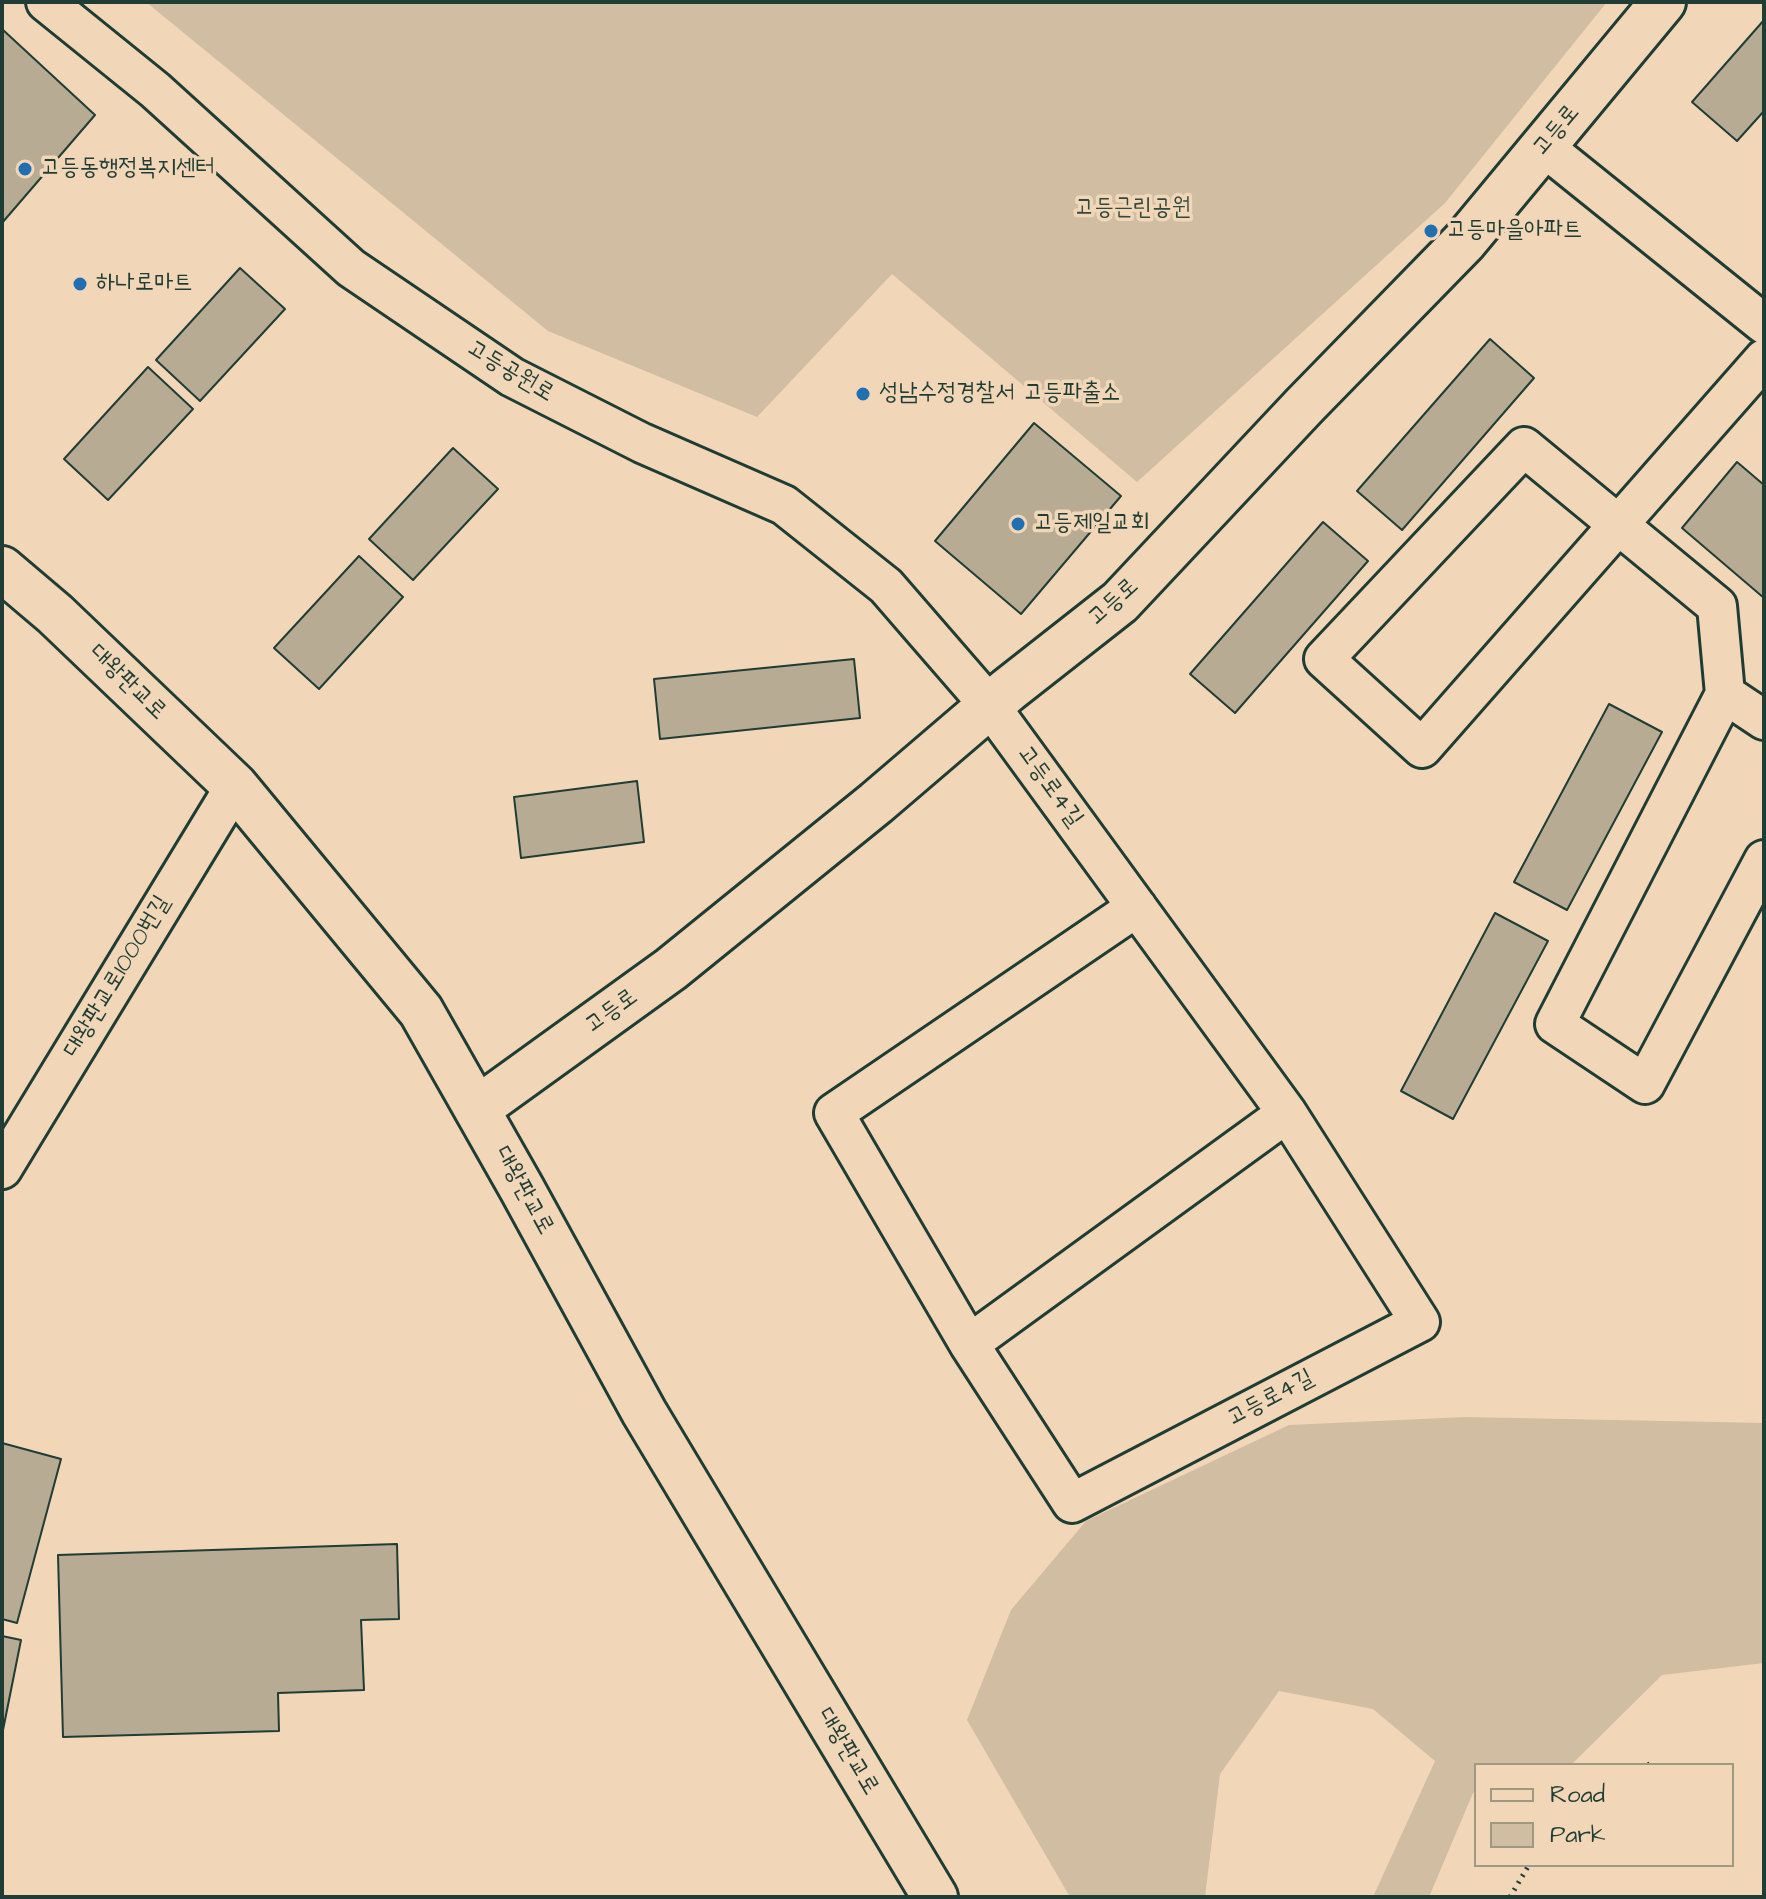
<!DOCTYPE html>
<meta charset="utf-8">
<style>
body{margin:0}
#map{position:relative;width:1766px;height:1899px;overflow:hidden;background:#f2d6b8;font-family:"Architects Daughter",sans-serif}
canvas{display:block}
.frame{position:absolute;inset:0;border:4px solid #1f3d34;pointer-events:none}
.legend{position:absolute;left:1474px;top:1763px;width:260px;height:104px;box-sizing:border-box;background:#f2d6b8;border:2px solid #9e9983;margin:0;padding:10px 14px;list-style:none;font-size:24px;color:#1f3d34}
.legend li{display:flex;align-items:center;gap:16px;height:40px}
.legend b{width:40px;border:2px solid #9e9983}
</style>
<div id="map">
<canvas width="1766" height="1899"></canvas>
<div class="frame"></div>
<ul class="legend">
<li><b style="height:10px;background:#f2d6b8"></b>Road</li>
<li><b style="height:22px;background:#d0bda2"></b>Park</li>
</ul>
</div>
<script>
const ctx = document.querySelector('canvas').getContext('2d');
ctx.lineJoin = 'round';
function paint(path, color) {
  ctx.fillStyle = color;
  ctx.fill(path, 'evenodd');
}
function strokePath(path, color, width, dash) {
  ctx.strokeStyle = color;
  ctx.lineWidth = width;
  ctx.lineCap = dash ? 'butt' : 'round';
  ctx.setLineDash(dash || []);
  ctx.stroke(path);
}
function drawText(font, color, halo, rows, align = 'center') {
  ctx.font = font + ' "Architects Daughter","Poor Story",sans-serif';
  ctx.lineWidth = 7;
  ctx.setLineDash([]);
  ctx.textBaseline = 'middle';
  ctx.strokeStyle = halo;
  ctx.fillStyle = color;
  for (const [text, x, y, turn = 0] of rows) {
    ctx.save();
    ctx.translate(x, y);
    ctx.rotate((+turn || 0) * Math.PI / 180);
    ctx.textAlign = isNaN(turn) ? turn : align;
    if (halo) ctx.strokeText(text, 0, 0);
    ctx.fillText(text, 0, 0);
    ctx.restore();
  }
}
const green = new Path2D(`
 M146,2H1607L1445,203L1137,482L892,274L757,417L548,331Z
 M1465,1417L1764,1423V1663L1662,1675L1571,1765H1476V1793H1473L1429,1897H1373L1435,1761L1373,1709L1279,1691L1220,1774L1205,1897H1070L967,1720L1011,1610L1086,1521L1289,1425Z`);
const building = new Path2D(`
 M1764,20V111L1737,141L1692,102Z
 M2,29L95,115L2,223Z
 M240,268L285,309L200,401L156,360Z
 M1490,339L1534,378L1402,530L1357,491Z
 M148,367L193,409L108,500L64,459Z
 M1034,423L1121,496L1021,614L935,541Z
 M453,448L498,489L413,580L369,539Z
 M1737,462L1764,485V598L1682,528Z
 M1323,522L1368,561L1235,713L1190,674Z
 M359,556L403,597L319,689L274,648Z
 M854,659L860,718L660,739L654,679Z
 M1609,704L1662,732L1567,910L1514,882Z
 M637,781L644,842L521,858L514,797Z
 M1495,913L1548,941L1453,1119L1401,1091Z
 M2,1443L61,1459L17,1623L2,1619Z
 M397,1544L399,1619L361,1620L364,1690L278,1693L279,1731L63,1737L58,1555Z
 M2,1636L21,1640L2,1735Z`);
const path = new Path2D(`
 M1648,1765L1652,1763
 M1510,1897L1529,1865`);
const street = new Path2D(`
 M46,2L155,90L351,268L512,377L642,443L784,505L886,586L990,706L1287,1113L1420,1322L1072,1503L969,1344L834,1113L1137,907
 M1544,147L1764,324
 M1764,359L1422,748L1324,659L1524,447L1717,606L1725,694L1555,1024L1645,1084L1764,860
 M1725,694L1764,720
 M2,1169L235,786
 M969,1344L1287,1113`);
const secondary = new Path2D(`
 M477,1109L671,969L876,803L1008,690L1120,602L1304,406L1464,242L1663,2`);
const primary = new Path2D(`
 M2,569L55,614L235,786L421,1011L522,1189L644,1412L935,1897`);
const markers = [
 [25,169,8,"#1f6fb2"],
 [1431,231,8,"#1f6fb2"],
 [80,284,8,"#1f6fb2"],
 [863,394,8,"#1f6fb2"],
 [1018,524,8,"#1f6fb2"]
];
const streetNames = [
 ["고등로",1557,131,-50],
 ["고등공원로",510,372,31],
 ["고등로",1114,603,-42],
 ["대왕판교로",127,683,44],
 ["고등로4길",1049,787,54],
 ["대왕판교로1000번길",118,977,-59],
 ["고등로",612,1012,-36],
 ["대왕판교로",523,1191,61],
 ["고등로4길",1271,1399,-28],
 ["대왕판교로",847,1752,59]
];
const poiNames = [
 ["고등동행정복지센터",41,169],
 ["고등마을아파트",1447,231],
 ["하나로마트",96,284],
 ["성남수정경찰서 고등파출소",879,394],
 ["고등제일교회",1034,524]
];
const parkNames = [
 ["고등근린공원",1133,209]
];
paint(green, '#d0bda2');
paint(building, '#b7ab94');
strokePath(building, '#1f3d34', 2);
strokePath(street, '#1f3d34', 44);
strokePath(secondary, '#1f3d34', 50);
strokePath(primary, '#1f3d34', 50);
strokePath(path, '#1f3d34', 5, [2, 6]);
strokePath(street, '#f2d6b8', 38);
strokePath(secondary, '#f2d6b8', 44);
strokePath(primary, '#f2d6b8', 44);
for (const [x, y, r, color] of markers) {
  const dot = new Path2D();
  dot.arc(x, y, r, 0, 2 * Math.PI);
  ctx.fillStyle = color;
  ctx.fill(dot);
  strokePath(dot, '#f2d6b8', 3);
}
drawText('24px', '#1f3d34', '#f2d6b8', streetNames);
drawText('24px', '#1f3d34', '#f2d6b8', poiNames, 'left');
drawText('24px', '#314a3f', '#f2d6b8', parkNames);
</script>
